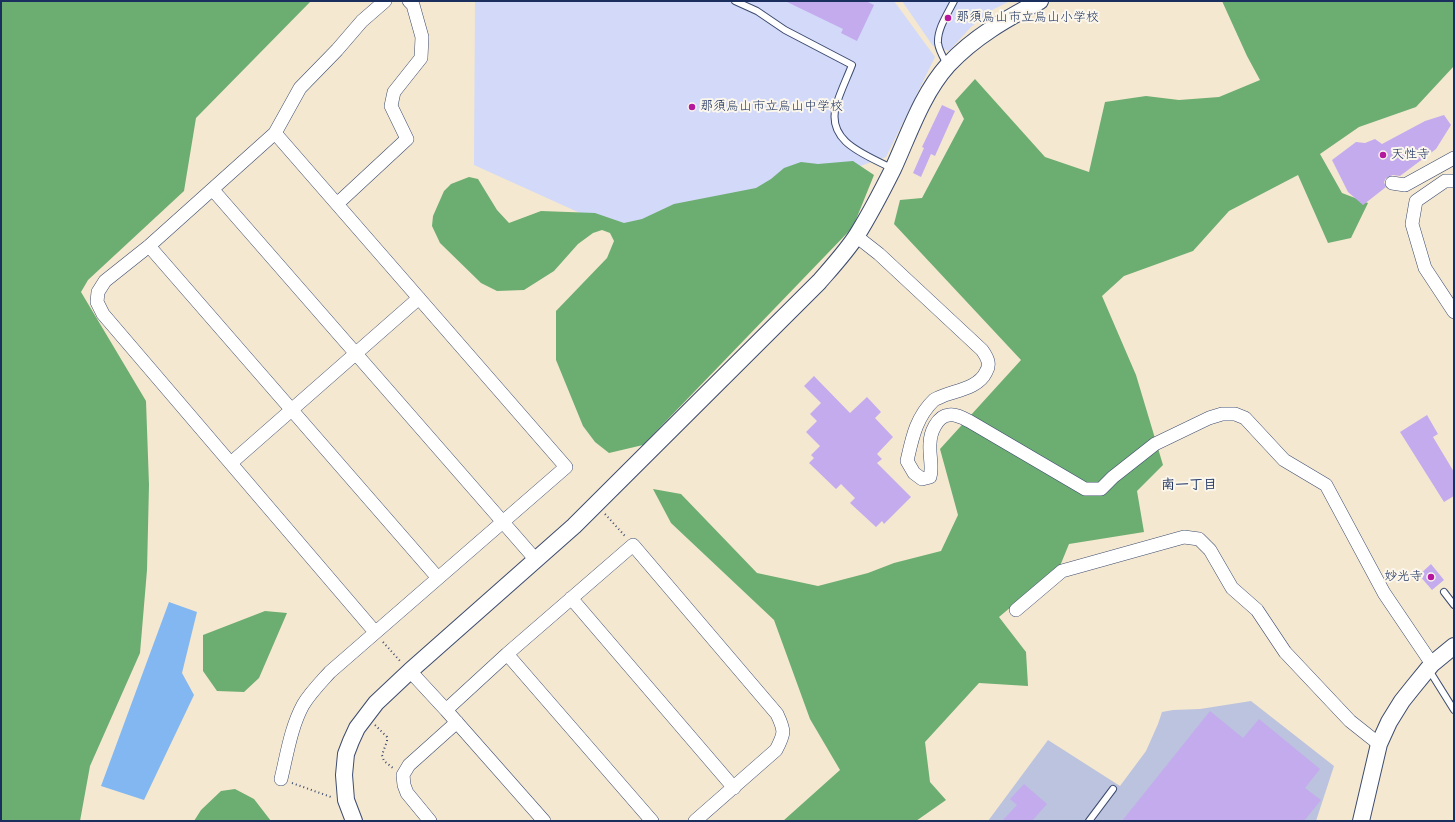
<!DOCTYPE html>
<meta charset="utf-8">
<style>
body{margin:0}
#map{position:relative;width:1455px;height:822px;overflow:hidden;background:#f5e8d0;font-family:Sriracha,sans-serif}
canvas{display:block}
.frame{position:absolute;inset:0;border:2px solid #1b2f5e;pointer-events:none}
</style>
<div id="map">
<canvas width="1455" height="822"></canvas>
<div class="frame"></div>
</div>
<script>
const ctx = document.querySelector('canvas').getContext('2d');
ctx.lineJoin = 'round';
function paint(path, color) {
  ctx.fillStyle = color;
  ctx.fill(path, 'evenodd');
}
function strokePath(path, color, width, dash) {
  ctx.strokeStyle = color;
  ctx.lineWidth = width;
  ctx.lineCap = dash ? 'butt' : 'round';
  ctx.setLineDash(dash || []);
  ctx.stroke(path);
}
function drawText(font, color, halo, rows, align = 'center') {
  ctx.font = font + ' Sriracha,"Klee One",sans-serif';
  ctx.lineWidth = 4;
  ctx.setLineDash([]);
  ctx.textBaseline = 'middle';
  ctx.strokeStyle = halo;
  ctx.fillStyle = color;
  for (const [text, x, y, turn = 0] of rows) {
    ctx.save();
    ctx.translate(x, y);
    ctx.rotate((+turn || 0) * Math.PI / 180);
    ctx.textAlign = isNaN(turn) ? turn : align;
    if (halo) ctx.strokeText(text, 0, 0);
    ctx.fillText(text, 0, 0);
    ctx.restore();
  }
}
const built = new Path2D(`
 M475,1H894L935,57L886,157L730,211L611,227L474,165Z
 M902,1H1010L994,9L971,27L949,51L933,46Z`);
const industrial = new Path2D(`
 M1251,701L1334,766L1316,821H988L1048,740L1120,786L1146,751L1158,724L1162,712L1173,710L1200,709Z`);
const forest = new Path2D(`
 M1,1H311L196,118L184,191L88,280L81,292L146,401L149,485L147,570L140,653L90,766L80,821H1Z
 M1222,1H1454V66L1416,107L1359,127L1320,154L1342,193L1368,203L1351,238L1328,243L1298,175L1229,211L1193,251L1124,276L1102,296L1136,375L1163,465L1137,491L1144,532L1069,544L1060,566L999,617L1026,652L1028,686L979,683L925,742L930,782L946,800L916,821H783L840,770L810,719L774,620L671,523L653,489L681,494L757,573L818,586L868,573L894,563L941,551L958,515L940,449L1021,360L894,224L900,200L922,198L964,119L955,101L975,79L1045,157L1089,172L1105,102L1146,96L1179,100L1219,97L1260,80L1247,56Z
 M853,161L874,175L853,227L643,445L609,453L595,442L583,426L556,360V311L607,258L614,241L610,233L602,230L593,233L578,244L554,271L524,290L497,291L481,283L440,243L432,226L433,216L444,191L451,184L469,177L478,179L497,210L509,223L541,211L595,213L624,223L642,219L674,204L756,188L771,179L784,168L801,162L818,164Z
 M265,611L287,613L259,678L244,692L217,691L203,671V635Z
 M235,789L254,799L271,821H194L201,810L221,791Z`);
const water = new Path2D(`
 M169,602L197,612L182,673L194,695L144,800L101,786Z`);
const building = new Path2D(`
 M785,1H866L874,5L857,41L841,33L843,29Z
 M942,105L955,111L935,156L931,154L921,177L913,173L924,148L922,147Z
 M1444,115L1451,125L1436,149L1400,176L1393,175L1386,178L1384,182L1386,187L1363,205L1348,192L1332,160L1356,142L1365,143L1375,139L1382,144L1425,121Z
 M814,376L850,413L867,397L881,412L875,418L893,437L877,454L882,459L877,463L911,497L884,524L882,521L876,527L850,503L855,498L841,484L836,489L809,463L814,458L811,455L820,446L806,432L817,421L810,414L821,403L804,386Z
 M1427,415L1438,434L1433,437L1454,472V496L1444,502L1400,432Z
 M1431,564L1444,580L1432,590L1419,575Z
 M1210,711L1243,738L1259,719L1320,769L1305,788L1321,800L1304,821H1122Z
 M1024,784L1047,804L1032,821H1002L1017,805L1010,799Z`);
const path = new Path2D(`
 M605,514L625,536
 M383,642L400,661
 M375,725L387,737V741L382,755L384,761L393,768
 M292,783L331,797`);
const service = new Path2D(`
 M735,1L757,11L785,30L852,65C847,78 840,92 836,106C826,143 867,155 893,169
 M947,64C943,57 939,51 938,43C937,29 948,13 954,1
 M1444,592L1454,605
 M1429,670L1454,710
 M1089,821L1113,789`);
const minor = new Path2D(`
 M275,133L566,467L330,672C321,682 310,693 303,705C291,727 287,754 281,779
 M1454,181H1445L1416,201L1412,224L1425,268L1454,312
 M1392,183L1405,185L1454,158
 M213,190L536,560
 M337,204L407,139L391,106L394,92L421,58L422,37L413,5L409,1
 M856,236L879,254L982,350C987,357 991,364 986,372C979,387 959,390 945,395C941,397 937,398 934,400C916,417 912,439 907,461L914,473L922,479L930,477C933,467 929,455 930,444C930,433 937,416 949,415C956,414 963,418 969,421L1085,489H1101L1113,477L1155,444L1209,418L1222,414H1235L1245,418L1284,460L1326,485L1384,593L1432,664
 M149,246L438,578
 M231,463L419,298
 M571,598L734,788
 M1016,610L1062,571L1184,537L1199,539L1210,550L1232,588L1257,610L1285,652L1350,721L1379,744
 M375,632L103,314L97,302L98,292L105,281L149,246L275,133L300,88L337,50L362,21L385,1
 M507,654L652,821
 M410,671L446,710L544,821
 M446,710L507,654L633,545L777,714C785,731 785,733 776,750L695,821
 M430,821L407,793L404,785L403,775L409,765L457,722`);
const tertiary = new Path2D(`
 M354,821L346,800L344,775L346,754L351,741L357,728L376,703L410,671L574,526L819,282C832,267 846,252 857,235C870,214 882,191 893,169C909,134 922,94 948,65C974,37 1006,19 1040,1
 M1361,821L1379,744L1389,722L1402,701L1414,686L1432,664L1454,646`);
const markers = [
 [948,18,4,"#b5179e"],
 [692,107,4,"#b5179e"],
 [1383,155,4,"#b5179e"],
 [1431,577,4,"#b5179e"]
];
const poiNames = [
 ["那須烏山市立烏山小学校",956,18],
 ["那須烏山市立烏山中学校",700,107],
 ["天性寺",1391,155],
 ["妙光寺",1423,577,"right"]
];
const neighbourhoodNames = [
 ["南一丁目",1189,485]
];
paint(built, '#d2d9f9');
paint(industrial, '#bcc3de');
paint(forest, '#6cad71');
paint(water, '#83b7f1');
paint(building, '#c4abee');
strokePath(service, '#3c4b6f', 8);
strokePath(minor, '#3c4b6f', 14);
strokePath(tertiary, '#3c4b6f', 18);
strokePath(path, '#3c4b6f', 2, [1, 3]);
strokePath(service, '#fff', 6);
strokePath(minor, '#fff', 13);
strokePath(tertiary, '#fff', 16);
for (const [x, y, r, color] of markers) {
  const dot = new Path2D();
  dot.arc(x, y, r, 0, 2 * Math.PI);
  ctx.fillStyle = color;
  ctx.fill(dot);
  strokePath(dot, '#fbf7ec', 1.5);
}
drawText('13px', '#1b2f5e', '#fbf7ec', poiNames, 'left');
drawText('bold 14px', '#1b2f5e', '#fbf7ec', neighbourhoodNames);
</script>
